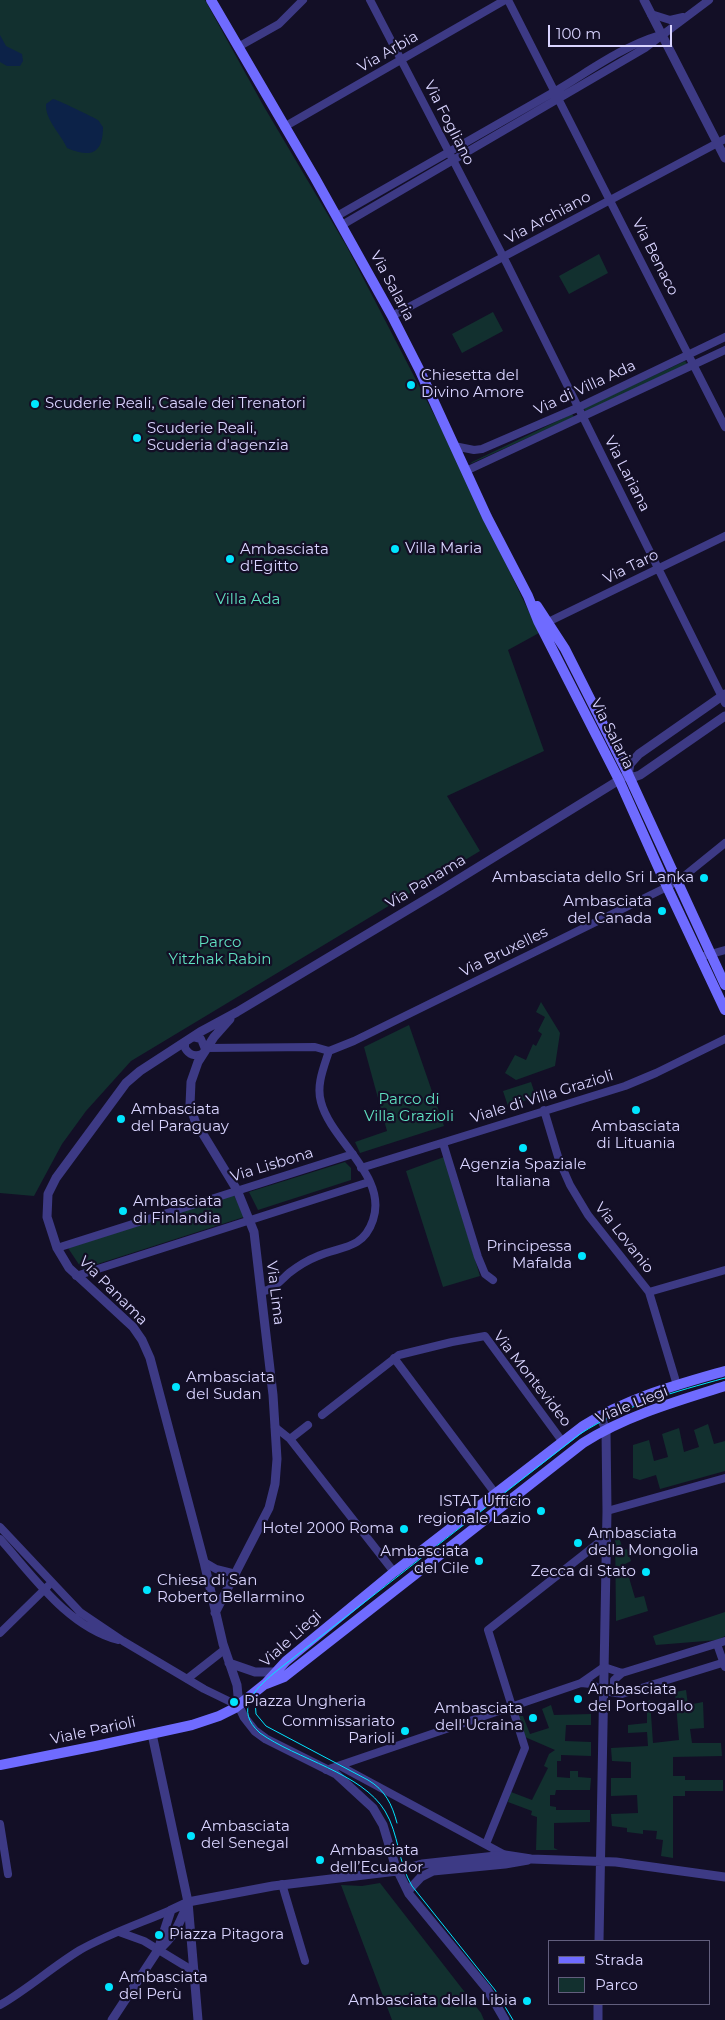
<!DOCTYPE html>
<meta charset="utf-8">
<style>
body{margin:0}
#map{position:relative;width:725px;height:2020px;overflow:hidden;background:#130f26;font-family:Montserrat,sans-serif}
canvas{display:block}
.legend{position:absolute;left:548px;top:1940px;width:162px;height:65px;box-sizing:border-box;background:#130f26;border:1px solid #625e7d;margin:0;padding:6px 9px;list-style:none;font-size:15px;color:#d9d4ff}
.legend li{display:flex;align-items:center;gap:10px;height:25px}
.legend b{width:25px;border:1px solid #625e7d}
.scale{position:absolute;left:548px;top:25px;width:124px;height:22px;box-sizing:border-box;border:2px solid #d9d4ff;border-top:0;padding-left:6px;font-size:15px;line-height:18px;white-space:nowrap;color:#d9d4ff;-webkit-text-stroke:4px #130f26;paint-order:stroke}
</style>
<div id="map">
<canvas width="725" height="2020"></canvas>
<ul class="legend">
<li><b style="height:6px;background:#6f6bff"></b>Strada</li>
<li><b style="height:14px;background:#12302f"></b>Parco</li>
</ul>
<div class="scale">100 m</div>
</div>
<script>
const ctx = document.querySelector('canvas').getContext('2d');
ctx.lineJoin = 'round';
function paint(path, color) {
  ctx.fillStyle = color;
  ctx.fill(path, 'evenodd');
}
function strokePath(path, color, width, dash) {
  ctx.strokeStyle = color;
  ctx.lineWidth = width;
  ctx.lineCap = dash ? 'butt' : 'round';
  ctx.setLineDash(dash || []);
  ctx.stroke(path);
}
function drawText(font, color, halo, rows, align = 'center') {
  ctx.font = font + ' Montserrat,sans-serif';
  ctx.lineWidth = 4.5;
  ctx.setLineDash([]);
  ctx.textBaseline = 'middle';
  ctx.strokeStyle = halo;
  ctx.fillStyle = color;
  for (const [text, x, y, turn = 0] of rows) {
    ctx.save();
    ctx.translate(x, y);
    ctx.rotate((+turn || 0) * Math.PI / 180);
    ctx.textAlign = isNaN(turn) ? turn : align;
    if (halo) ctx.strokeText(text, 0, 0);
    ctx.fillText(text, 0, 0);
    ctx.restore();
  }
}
const green = new Path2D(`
 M0,0H205L263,105L347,247L442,430L539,633L508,650L544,751L447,796L480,851L131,1061L86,1111L62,1144L34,1196L0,1193Z
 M599,254L608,273L569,294L559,276Z
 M493,312L503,331L462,353L452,334Z
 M685,361L687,364L585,412L584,408Z
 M572,414L574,417L470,464L472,462Z
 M541,1002L560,1033L555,1066L516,1080L505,1073L515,1055L526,1060L533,1044L536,1046L542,1034L538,1031L545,1017L536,1012Z
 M409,1025L444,1126L360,1153L355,1142L387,1131L364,1047Z
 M531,1082L536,1097L508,1106L503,1091Z
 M444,1157L480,1276L443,1287L406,1171Z
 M345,1162L351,1168V1180L258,1210L249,1192Z
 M234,1195L244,1217L82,1269L68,1248Z
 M708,1424L714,1444L725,1441V1471L660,1489L656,1475L640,1480L633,1478V1445L649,1440L654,1461L668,1457L662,1434L679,1428L684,1452L699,1447L694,1430Z
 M615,1524L623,1550L627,1549L631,1561L625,1564L635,1598L644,1596L648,1611L616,1621Z
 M725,1612V1636L718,1640L656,1645L653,1636Z
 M686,1690L688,1705L703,1702L704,1728L690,1729L692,1743H721L722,1756L673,1757V1776H685V1780H723V1791H685V1796H673V1858L661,1856L663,1840L656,1839L657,1831L643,1830V1834L627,1832V1828L612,1826L611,1814L638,1813L637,1795L611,1796V1778H631V1762L612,1761L611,1748L648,1746L647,1732L628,1733V1725L647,1723V1707L642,1704L650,1700L653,1743L679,1740L675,1692Z
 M551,1705L554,1715L591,1714V1725H566L565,1741L591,1742V1756L561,1755V1761H557V1777L570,1778V1771H578V1777L591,1778L590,1790H556L555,1795H550V1806L556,1807V1810H590V1822L554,1823V1848L558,1850H536L537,1817L531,1815L532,1811L508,1802L511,1792L532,1800L548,1768L544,1766L549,1754L555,1750L525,1737L518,1716H523L530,1734L549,1728L542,1709Z
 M380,1883L481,2013L484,2020H392L341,1885L362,1886Z`);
const water = new Path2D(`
 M0,35L6,46L22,54L23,61L20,66H7L0,62Z
 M53,99C56,99 95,118 98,120C100,122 101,125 103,127C103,154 91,158 67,148C61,134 45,120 46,104Z`);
const minor = new Path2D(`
 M370,0L507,264L725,703
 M508,0L725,427
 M651,14L670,20L683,17
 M238,47L279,24L303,0
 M284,127L505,0
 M337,216C409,175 480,134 552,93C587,73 620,47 660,35
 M342,225L645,48L709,0
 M392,316L725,139
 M454,446L474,450L482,449L577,408L725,337
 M466,471L725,350
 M548,622L725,536
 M700,957L725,950
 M193,1037L201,1039L205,1049
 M185,1042V1048C189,1055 195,1057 202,1054
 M206,1048L315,1047L329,1051L354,1041L667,887L683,877L725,843
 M544,1110L559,1160L570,1185L588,1215L649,1292L677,1385
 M443,1143L478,1257L485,1274L493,1280
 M361,1168L625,1086L656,1073L725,1039
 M57,1248L353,1154
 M76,1276L369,1182
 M261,1292C273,1290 280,1281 289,1273C298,1266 308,1260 318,1256C331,1250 346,1249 357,1242C365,1237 370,1229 373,1220C388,1176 331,1141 321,1102C316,1085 324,1067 329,1051
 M649,1292L725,1270
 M394,1358L495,1493
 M322,1415L399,1355L452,1342L485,1336L562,1441
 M275,1427L290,1439L394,1572
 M290,1439L308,1425
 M607,1511L725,1478
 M0,1527L80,1612L123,1641L204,1689L239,1706
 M0,1539C34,1577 67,1626 118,1640
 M204,1562L216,1569L236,1574
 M0,1633L48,1586
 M717,1644L725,1667
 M187,1679L224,1650
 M581,1683L591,1684L604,1691L622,1694L725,1662
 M618,1693L614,1686V1680L622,1673
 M340,1766L505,1855
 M326,1770L581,1683L604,1667L622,1673L725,1641
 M0,1824L8,1874
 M486,1844L525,1748L488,1630L606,1537
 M282,1884L305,1961
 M119,1932L144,1941L195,1972
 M0,2005C28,1989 52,1967 80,1950C108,1934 141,1923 171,1910`);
const tertiary = new Path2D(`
 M644,0L725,158
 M628,774L630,764L639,754L725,694
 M628,774L634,777L640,775L725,716
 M215,1613L269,1508L275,1484L277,1459L273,1395L254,1232L237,1190L195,1121L190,1105L191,1082L198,1062L214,1037L230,1019
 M229,1663L255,1672H276
 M152,1734L188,1902L198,2020
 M408,1891L421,1877L433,1871L505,1864L528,1860
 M599,1941L607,1511L606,1430L600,1415
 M158,1950C174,1938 180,1922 187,1905
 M112,2020L158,1950L171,1910L188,1902L273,1886L397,1871L422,1864L505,1855L531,1859L616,1862L725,1877
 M505,2020L487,1989L409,1894L395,1865L383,1825L373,1808L336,1774L266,1739L255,1731L244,1717L239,1706L237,1685L223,1644L204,1562L150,1358L142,1340L133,1327L69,1268L57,1248L47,1217L48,1194L56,1178L126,1083L140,1071L200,1032L237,1012L441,890L624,777
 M598,2020V2004`);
const secondary = new Path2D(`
 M211,0L315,178L392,316L419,369L487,517L528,596L538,621L619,780L667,887L725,1010
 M537,606L565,649L628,774L725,985
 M266,1684L284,1677L583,1443C625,1416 677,1401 725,1386
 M0,1765L96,1746L192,1725L219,1716L235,1708L265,1684L286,1661L394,1572L583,1426C627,1398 676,1385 725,1371`);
const tram = new Path2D(`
 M255,1700L256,1714L266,1726L368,1780C385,1790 392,1804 397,1823
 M513,2020L495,1990L412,1886C398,1863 399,1834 385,1811C362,1773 296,1759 260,1733C234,1710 254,1690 274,1673L580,1434C625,1405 674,1392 725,1378`);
const markers = [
 [411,385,5,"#00e5ff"],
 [35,404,5,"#00e5ff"],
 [137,438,5,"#00e5ff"],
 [395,549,5,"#00e5ff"],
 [230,559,5,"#00e5ff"],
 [704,878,5,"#00e5ff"],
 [662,911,5,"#00e5ff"],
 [636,1110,5,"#00e5ff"],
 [121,1119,5,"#00e5ff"],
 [523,1148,5,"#00e5ff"],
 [123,1211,5,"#00e5ff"],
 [582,1256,5,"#00e5ff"],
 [176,1387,5,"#00e5ff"],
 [541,1511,5,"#00e5ff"],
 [404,1529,5,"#00e5ff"],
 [578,1543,5,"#00e5ff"],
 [479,1561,5,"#00e5ff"],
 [646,1572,5,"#00e5ff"],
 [147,1590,5,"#00e5ff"],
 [578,1699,5,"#00e5ff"],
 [234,1702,5,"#00e5ff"],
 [533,1718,5,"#00e5ff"],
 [405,1731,5,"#00e5ff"],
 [191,1836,5,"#00e5ff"],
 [320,1860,5,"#00e5ff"],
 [159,1935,5,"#00e5ff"],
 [109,1987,5,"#00e5ff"],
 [527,2001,5,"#00e5ff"]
];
const streetNames = [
 ["Via Arbia",388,52,-30],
 ["Via Fogliano",449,123,63],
 ["Via Archiano",548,218,-28],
 ["Via Benaco",655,257,63],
 ["Via Salaria",392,286,62],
 ["Via di Villa Ada",585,388,-25],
 ["Via Lariana",627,474,63],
 ["Via Taro",631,567,-26],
 ["Via Salaria",612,734,63],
 ["Via Panama",426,882,-31],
 ["Via Bruxelles",504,952,-26],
 ["Viale di Villa Grazioli",542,1097,-17],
 ["Via Lisbona",272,1165,-17],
 ["Via Lovanio",624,1238,52],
 ["Via Panama",113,1291,45],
 ["Via Lima",275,1293,83],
 ["Via Montevideo",532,1379,52],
 ["Viale Liegi",632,1405,-22],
 ["Viale Liegi",291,1639,-42],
 ["Viale Parioli",93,1731,-12]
];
const poiNames = [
 ["Chiesetta del",421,376],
 ["Divino Amore",421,393],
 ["Scuderie Reali, Casale dei Trenatori",45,404],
 ["Scuderie Reali,",147,429],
 ["Scuderia d'agenzia",147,446],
 ["Villa Maria",405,549],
 ["Ambasciata",240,550],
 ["d'Egitto",240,567],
 ["Ambasciata dello Sri Lanka",694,878,"right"],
 ["Ambasciata",652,902,"right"],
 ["del Canada",652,919,"right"],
 ["Ambasciata",131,1110],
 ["del Paraguay",131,1127],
 ["Ambasciata",636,1127,"center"],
 ["di Lituania",636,1144,"center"],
 ["Agenzia Spaziale",523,1165,"center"],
 ["Italiana",523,1182,"center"],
 ["Ambasciata",133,1202],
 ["di Finlandia",133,1219],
 ["Principessa",572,1247,"right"],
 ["Mafalda",572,1264,"right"],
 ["Ambasciata",186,1378],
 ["del Sudan",186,1395],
 ["ISTAT Ufficio",531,1502,"right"],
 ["regionale Lazio",531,1519,"right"],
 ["Hotel 2000 Roma",394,1529,"right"],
 ["Ambasciata",588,1534],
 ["della Mongolia",588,1551],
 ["Ambasciata",469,1552,"right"],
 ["del Cile",469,1569,"right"],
 ["Zecca di Stato",636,1572,"right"],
 ["Chiesa di San",157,1581],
 ["Roberto Bellarmino",157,1598],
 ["Ambasciata",588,1690],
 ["del Portogallo",588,1707],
 ["Piazza Ungheria",244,1702],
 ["Ambasciata",523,1709,"right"],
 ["dell'Ucraina",523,1726,"right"],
 ["Commissariato",395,1722,"right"],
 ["Parioli",395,1739,"right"],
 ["Ambasciata",201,1827],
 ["del Senegal",201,1844],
 ["Ambasciata",330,1851],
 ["dell’Ecuador",330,1868],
 ["Piazza Pitagora",169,1935],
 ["Ambasciata",119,1978],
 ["del Perù",119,1995],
 ["Ambasciata della Libia",517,2001,"right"]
];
const parkNames = [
 ["Villa Ada",248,600],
 ["Parco",220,943],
 ["Yitzhak Rabin",220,960],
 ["Parco di",409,1100],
 ["Villa Grazioli",409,1117]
];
paint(green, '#12302f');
paint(water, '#0c2248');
strokePath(minor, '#3d3a85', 8);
strokePath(tertiary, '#3d3a85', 9);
strokePath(secondary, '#6f6bff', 10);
strokePath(tram, '#00e5ff', 1);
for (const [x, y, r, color] of markers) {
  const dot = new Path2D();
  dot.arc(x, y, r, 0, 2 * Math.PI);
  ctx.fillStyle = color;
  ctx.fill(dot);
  strokePath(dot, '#130f26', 2);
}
drawText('15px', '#d9d4ff', '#130f26', streetNames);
drawText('15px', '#d9d4ff', '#130f26', poiNames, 'left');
drawText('15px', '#5fe0c0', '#130f26', parkNames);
</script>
